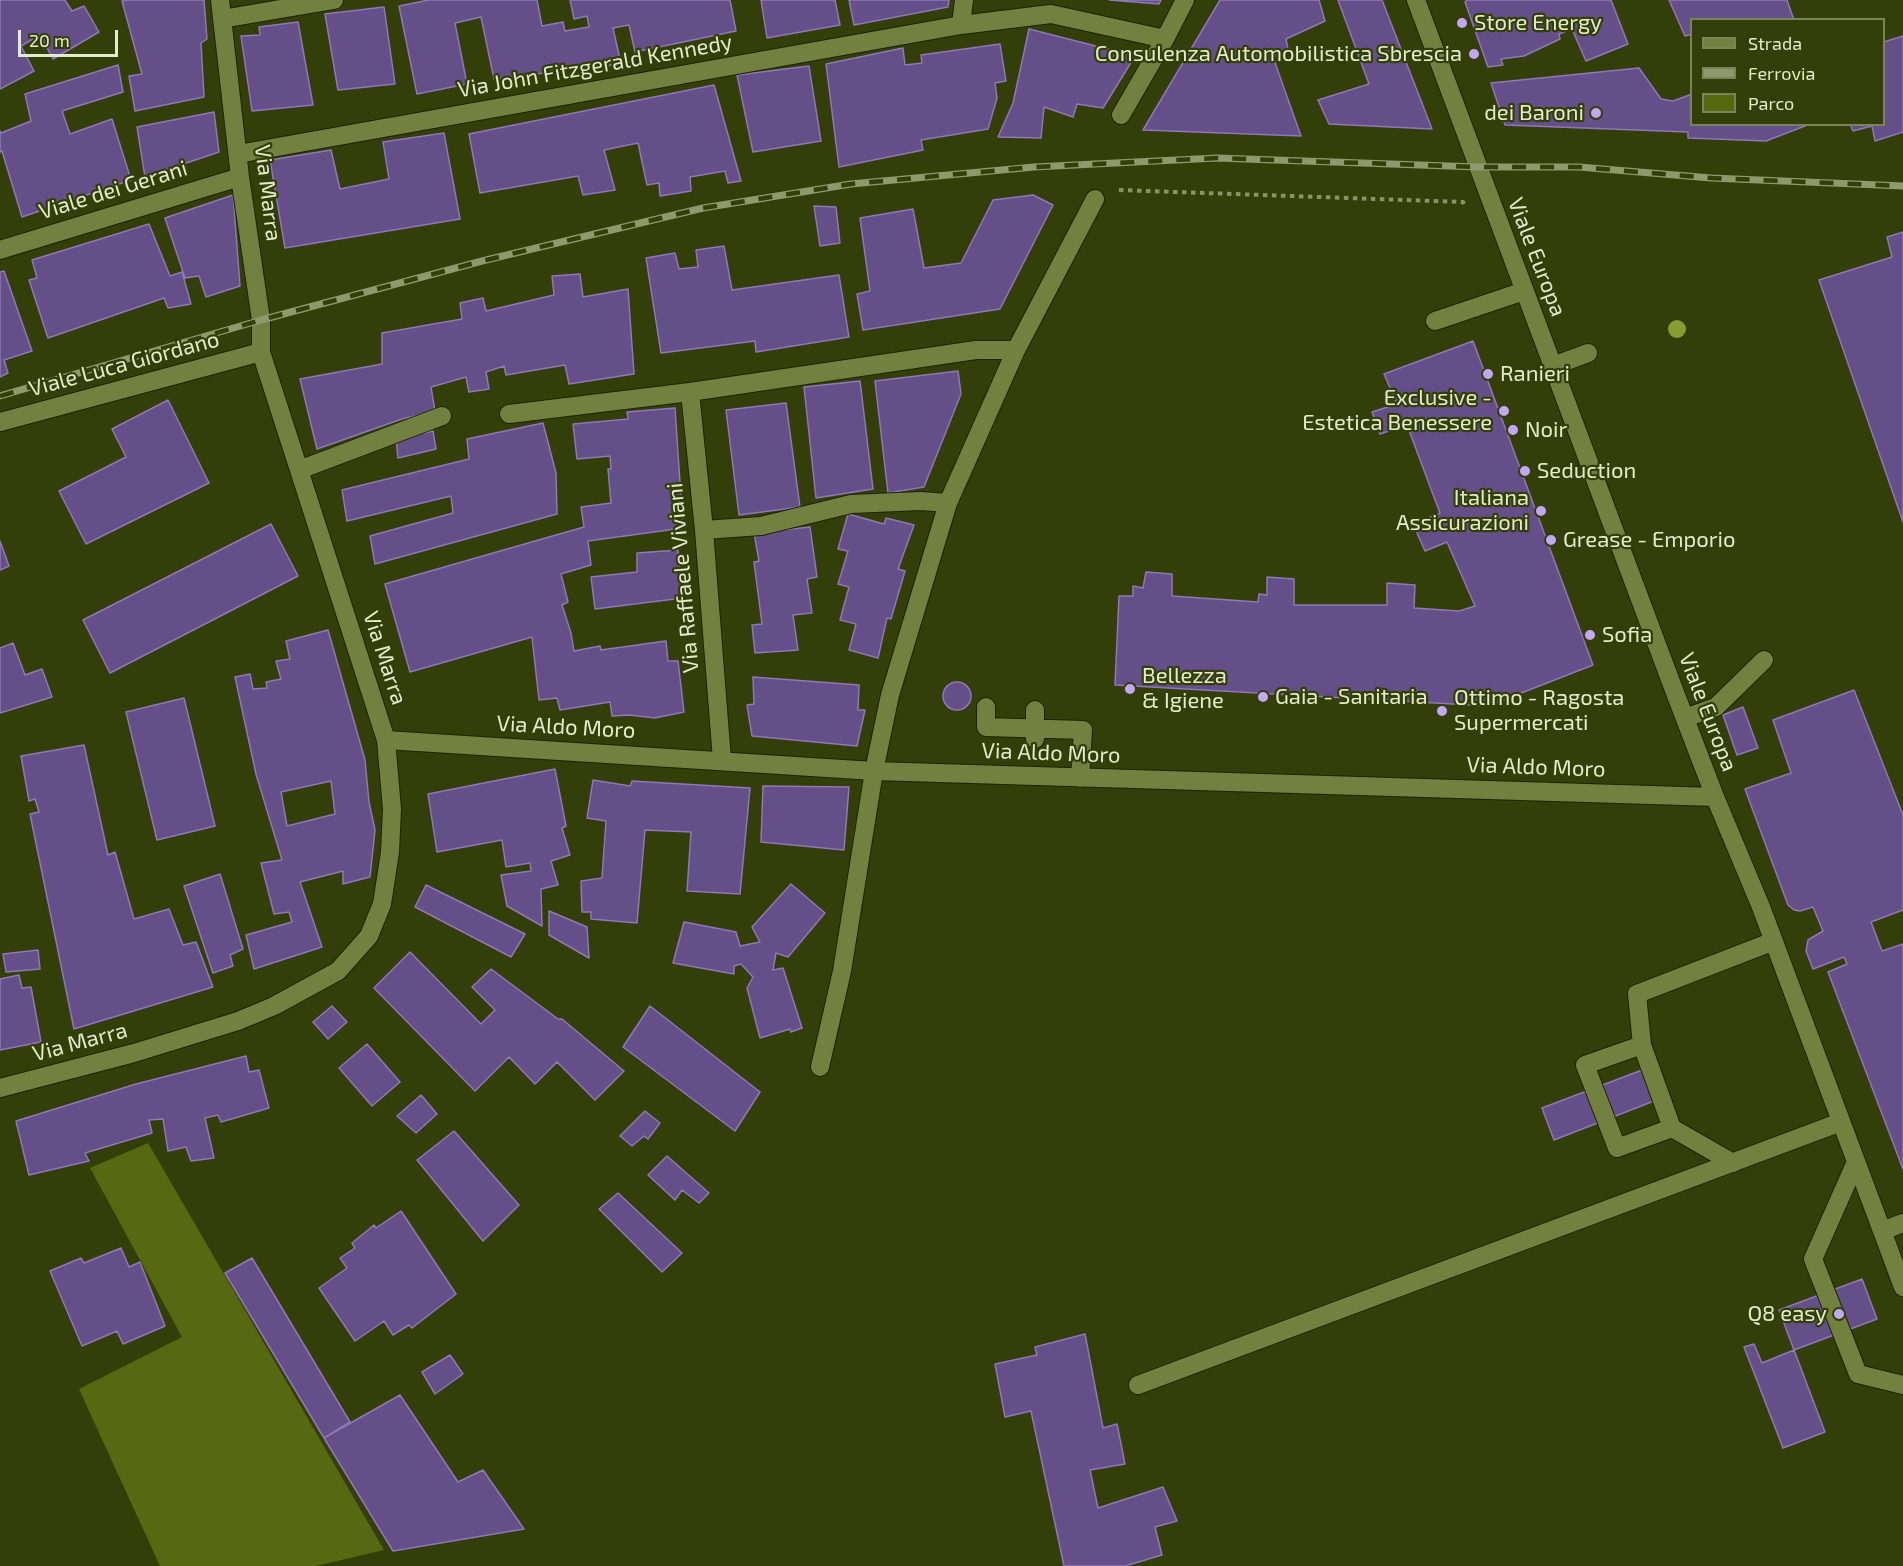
<!DOCTYPE html>
<style>
body{margin:0}
#map{position:relative;width:1903px;height:1566px;overflow:hidden;background:#343e09;font-family:"Exo 2",sans-serif}
canvas{display:block}
.legend{position:absolute;left:1690px;top:18px;width:195px;height:108px;box-sizing:border-box;background:#343e09;border:2px solid #7a8456;margin:0;padding:8px 10px;list-style:none;font-size:18px;color:#e3ecca}
.legend li{display:flex;align-items:center;gap:12px;height:30px}
.legend b{width:30px;border:2px solid #7a8456}
.scale{position:absolute;left:18px;top:30px;width:100px;height:27px;box-sizing:border-box;border:3px solid #e3ecca;border-top:0;padding-left:8px;font-size:18px;line-height:21px;white-space:nowrap;color:#e3ecca;-webkit-text-stroke:4px #343e09;paint-order:stroke}
</style>
<div id="map">
<canvas width="1903" height="1566"></canvas>
<ul class="legend">
<li><b style="height:8px;background:#72813f"></b>Strada</li>
<li><b style="height:8px;background:#90996e"></b>Ferrovia</li>
<li><b style="height:16px;background:#586810"></b>Parco</li>
</ul>
<div class="scale">20 m</div>
</div>
<script>
const ctx = document.querySelector('canvas').getContext('2d');
ctx.lineJoin = 'round';
function paint(path, color) {
  ctx.fillStyle = color;
  ctx.fill(path, 'evenodd');
}
function strokePath(path, color, width, dash) {
  ctx.strokeStyle = color;
  ctx.lineWidth = width;
  ctx.lineCap = dash ? 'butt' : 'round';
  ctx.setLineDash(dash || []);
  ctx.stroke(path);
}
function drawText(font, color, halo, rows, align = 'center') {
  ctx.font = font + ' "Exo 2",sans-serif';
  ctx.lineWidth = 4.5;
  ctx.setLineDash([]);
  ctx.textBaseline = 'middle';
  ctx.strokeStyle = halo;
  ctx.fillStyle = color;
  for (const [text, x, y, turn = 0] of rows) {
    ctx.save();
    ctx.translate(x, y);
    ctx.rotate((+turn || 0) * Math.PI / 180);
    ctx.textAlign = isNaN(turn) ? turn : align;
    if (halo) ctx.strokeText(text, 0, 0);
    ctx.fillText(text, 0, 0);
    ctx.restore();
  }
}
const green = new Path2D(`
 M148,1143L384,1550L316,1566H160L79,1389L182,1337L90,1168Z`);
const building = new Path2D(`
 M0,0H65L72,11L84,6L99,32L53,59L40,35L21,46L34,71L0,89Z
 M128,0H204L207,39L201,43L204,97L135,111L129,76L142,74L122,1Z
 M429,0H537L542,26L563,22L565,31L589,27L587,16L574,19L570,0H730L736,31L635,52L629,25L613,28L621,64L494,79L481,17L455,23L467,84L417,94L399,6Z
 M761,0H835L840,25L767,38Z
 M849,0H949L948,7L854,25Z
 M1109,0H1161L1159,4Z
 M1220,0H1319L1325,21L1286,39L1288,49L1273,57L1301,136L1143,130Z
 M1338,0H1382L1432,129L1329,124L1318,100L1369,84Z
 M1467,0H1611L1628,44L1586,61L1572,29L1559,34L1560,39L1524,56L1501,59L1503,65L1488,67L1465,2Z
 M1669,0H1787L1794,20H1692V34L1685,36Z
 M384,7L395,84L338,90L325,14Z
 M298,22L313,105L252,111L241,36L260,35L259,27Z
 M1029,29L1135,56L1103,108L1077,104L1073,117L1044,107L1041,138L998,137L1013,103Z
 M1903,36V132L1875,141L1872,126L1853,131L1850,124H1884V42Z
 M1000,44L1006,81L995,83L997,98L988,129L921,140L923,150L839,167L826,64L903,48L905,65L922,63L921,55Z
 M118,65L123,92L62,111L70,134L112,119L131,180L22,217L2,151L0,152V131L1,133L31,121L25,94Z
 M809,66L821,141L753,152L737,75Z
 M1639,68L1661,99L1673,101L1692,94V124H1810L1766,141L1688,138V132L1505,125L1491,83Z
 M714,85L741,181L728,183L725,171L690,177L691,191L660,196L659,183L647,185L638,143L604,150L615,190L583,195L578,176L480,193L469,134Z
 M214,112L219,152L145,177L137,127Z
 M444,133L460,219L285,248L270,160L331,150L340,189L389,179L383,142Z
 M233,195L240,286L206,297L199,276L185,278L165,218Z
 M1033,195L1053,205L1000,309L863,330L857,294L870,291L860,218L913,209L924,268L961,263L993,200Z
 M814,206L836,207L840,243L820,246Z
 M149,224L170,276L182,272L191,304L168,308L164,298L48,338L29,280L37,278L32,260Z
 M1903,232V522L1819,280L1892,257L1887,237Z
 M724,246L732,290L839,275L849,337L756,352L755,341L661,353L646,258L675,253L679,269L698,267L696,250Z
 M4,271L32,351L4,360L8,373L0,377V272Z
 M580,274L583,297L628,289L634,374L569,384L565,365L506,375L504,366L486,372L489,389L469,392L466,377L431,387L435,411L402,419L317,449L300,379L382,364V333L462,319L460,303L483,298L486,311L554,295L552,276Z
 M1473,341L1593,665L1488,706L1115,685L1119,596H1133V586L1143,588L1146,572L1172,574V596L1258,602L1259,594L1267,595V577L1294,579V605H1387V583L1415,585L1414,608L1459,611L1475,606L1447,542L1425,551L1413,524L1440,513L1407,425L1380,434L1372,412L1397,404L1384,374Z
 M958,371L961,394L924,487L888,493L875,381Z
 M860,381L873,489L816,498L804,387Z
 M168,400L209,483L86,544L59,491L126,457L112,429Z
 M786,403L800,507L739,515L726,410Z
 M675,408L683,528L588,541L591,565L561,574L568,602L562,605L571,633L574,651L600,646L601,650L666,641L668,661H678L684,712L655,718L629,715L612,716L610,702L560,710L557,698L539,700L532,637L410,672L385,584L584,527L581,507L611,503L608,469H611L610,456L577,459L573,424L628,419L627,412Z
 M543,423L556,473L557,514L375,564L370,536L453,513L451,496L347,521L342,490L469,459L467,439Z
 M433,431L436,449L398,458L396,439Z
 M848,514L884,524L886,518L914,525L898,569L905,571L891,619L887,618L878,658L849,650L856,624L840,620L849,587L838,584L848,551L838,549Z
 M271,524L298,576L110,673L83,620Z
 M810,527L817,577L807,579L812,613L793,615L798,650L755,653L752,625L762,624L754,562L759,561L754,533Z
 M0,541L9,566L0,570Z
 M678,550L683,598L595,609L591,577L637,572V553Z
 M328,630L365,760L369,802L375,830L370,877L343,884V871L300,882L322,947L254,969L246,935L292,922L289,912L274,914L261,863L282,860L256,774L235,677L250,674L253,689L267,688L266,682L281,679L276,661L290,659L286,641ZM331,781L335,814L287,826L281,792Z
 M13,643L25,675L42,669L52,697L0,713V648Z
 M753,677L859,685L858,710H865L857,746L752,736L747,705L754,704Z
 M943 696a14 14 0 1 1 28 0a14 14 0 1 1-28 0Z
 M1854,690L1903,815V910L1871,922L1882,951L1903,944V1169L1828,972L1847,964L1844,957L1813,969L1806,951L1808,940L1823,931L1813,907L1800,911L1794,910L1788,905L1745,789L1791,773L1773,720Z
 M184,698L215,826L157,840L126,712Z
 M1743,707L1758,748L1737,755L1723,715Z
 M84,745L108,855L115,852L134,919L169,909L183,945L196,942L213,987L74,1029L30,814L39,812L35,799L29,801L21,756Z
 M555,769L566,826L562,828L570,855L551,861L558,885L541,889L542,926L507,906L501,875L531,871L530,863L506,867L502,840L437,852L428,794Z
 M593,780L630,786L632,781L750,788L740,894L687,891L691,832L645,830L637,923L591,919V912H582L581,881L602,878L606,821L587,818Z
 M763,786L849,787L844,850L761,842Z
 M220,874L243,949L230,955L233,966L213,973L184,886Z
 M791,884L825,913L788,957L776,953L773,970L783,968L802,1028L791,1032L790,1029L760,1038L747,988L753,977L741,964L734,966V974L673,963L684,922L736,932L740,946L760,942L752,927Z
 M426,885L525,934L511,957L415,907Z
 M549,911L587,927L589,958L549,935Z
 M38,950L40,969L6,972L3,954Z
 M410,952L481,1024L495,1010L472,987L491,969L558,1019H562L624,1071L595,1100L557,1062L535,1084L509,1057L475,1091L374,988Z
 M19,975L22,988L31,987L41,1042L0,1050V979Z
 M332,1006L347,1022L328,1039L313,1022Z
 M650,1006L760,1092L735,1131L623,1047Z
 M367,1044L400,1082L372,1106L339,1068Z
 M246,1056L249,1072L259,1070L269,1108L221,1122L218,1115L205,1118L214,1158L191,1161L186,1147L168,1151L163,1119L149,1120L152,1133L85,1153L89,1161L29,1175L16,1121L136,1084Z
 M1642,1070L1654,1101L1554,1140L1542,1108Z
 M421,1095L437,1114L416,1133L397,1116Z
 M645,1111L660,1123L648,1139L644,1136L632,1146L620,1136Z
 M454,1131L519,1205L483,1241L417,1160Z
 M667,1156L709,1193L699,1203L682,1190L675,1200L648,1175Z
 M618,1193L682,1253L662,1272L599,1209Z
 M401,1211L456,1294L412,1328L409,1325L393,1335L384,1321L355,1341L319,1288L347,1268L340,1258L355,1248L352,1243L374,1225L376,1228Z
 M121,1248L129,1267L140,1262L165,1326L123,1344L117,1331L82,1346L50,1271L81,1258L84,1263Z
 M252,1258L350,1422L324,1438L225,1273Z
 M1862,1279L1877,1319L1794,1350L1779,1310Z
 M1085,1334L1103,1428L1117,1424L1125,1464L1090,1470L1098,1508L1163,1487L1177,1521L1155,1527L1162,1555L1125,1566H1064L1031,1411L1005,1417L995,1364L1037,1355L1035,1347Z
 M1754,1344L1762,1363L1794,1350L1825,1432L1783,1448L1744,1347Z
 M450,1355L463,1374L435,1394L422,1372Z
 M400,1395L458,1482L483,1470L524,1529L393,1551L324,1438Z`);
const path = new Path2D(`
 M1119,190L1463,202L1464,204`);
const minor = new Path2D(`
 M1416,0L1674,690L1715,797L1761,907L1903,1287
 M222,19L334,0
 M961,25L964,0
 M1121,115L1165,39L1185,0
 M238,154L961,25L1051,14L1165,39
 M0,250L240,177
 M1435,321L1524,291
 M1553,366L1588,353
 M690,392L704,530L722,760
 M509,414L690,392L976,350H1016
 M0,422L261,352
 M299,470L442,416
 M704,530L761,526L851,504L921,501L948,503
 M986,707V727L1083,730L1080,778
 M1035,710V739
 M1685,718L1716,707L1764,660
 M386,740L874,771L1715,797
 M1642,1045L1585,1065L1617,1148L1672,1128L1733,1163
 M820,1067L842,971L874,771L890,695L948,503L1016,350L1095,199
 M0,1088L134,1053L238,1021L274,1006L338,971L369,936L382,904L390,852L392,809L386,740L261,352V320L240,177L220,0
 M1672,1128L1642,1045L1637,994L1774,941
 M1856,1162L1813,1259L1858,1374L1903,1385
 M1882,1231L1903,1223
 M1138,1385L1841,1122`);
const rail = new Path2D(`
 M0,396L261,320L482,261L703,208L851,184L1034,167L1217,158L1478,167H1579L1711,178L1903,186`);
const trees = [
 [1677,329]
];
const markers = [
 [1462,23,6,"#c2a8f2"],
 [1474,54,6,"#c2a8f2"],
 [1596,113,6,"#c2a8f2"],
 [1488,374,6,"#c2a8f2"],
 [1504,411,6,"#c2a8f2"],
 [1513,430,6,"#c2a8f2"],
 [1525,471,6,"#c2a8f2"],
 [1541,511,6,"#c2a8f2"],
 [1551,540,6,"#c2a8f2"],
 [1590,635,6,"#c2a8f2"],
 [1130,689,6,"#c2a8f2"],
 [1263,697,6,"#c2a8f2"],
 [1442,711,6,"#c2a8f2"],
 [1839,1314,6,"#c2a8f2"]
];
const poiNames = [
 ["Store Energy",1474,23],
 ["Consulenza Automobilistica Sbrescia",1462,54,"right"],
 ["dei Baroni",1584,113,"right"],
 ["Ranieri",1500,374],
 ["Exclusive -",1492,398,"right"],
 ["Estetica Benessere",1492,423,"right"],
 ["Noir",1525,430],
 ["Seduction",1537,471],
 ["Italiana",1529,498,"right"],
 ["Assicurazioni",1529,523,"right"],
 ["Grease - Emporio",1563,540],
 ["Sofia",1602,635],
 ["Bellezza",1142,676],
 ["& Igiene",1142,701],
 ["Gaia - Sanitaria",1275,697],
 ["Ottimo - Ragosta",1454,698],
 ["Supermercati",1454,723],
 ["Q8 easy",1827,1314,"right"]
];
const streetNames = [
 ["Via John Fitzgerald Kennedy",595,66,-10],
 ["Viale dei Gerani",113,190,-17],
 ["Via Marra",268,193,83],
 ["Viale Europa",1537,257,69],
 ["Viale Luca Giordano",124,364,-15],
 ["Via Raffaele Viviani",683,578,-95],
 ["Via Marra",385,658,72],
 ["Viale Europa",1708,712,69],
 ["Via Aldo Moro",566,727,3],
 ["Via Aldo Moro",1051,753,2],
 ["Via Aldo Moro",1536,767,2],
 ["Via Marra",80,1042,-15]
];
paint(green, '#586810');
paint(building, '#644f88');
strokePath(building, '#8e78b5', 1.5);
strokePath(minor, '#1d2301', 20);
strokePath(path, '#899367', 4, [4.5, 4.5]);
strokePath(minor, '#72813f', 18);
strokePath(rail, '#90996e', 7);
strokePath(rail, '#343e09', 4.5, [14]);
ctx.fillStyle = '#879c32';
for (const [x, y] of trees) {
  ctx.beginPath();
  ctx.arc(x, y, 9, 0, 2 * Math.PI);
  ctx.fill();
}
for (const [x, y, r, color] of markers) {
  const dot = new Path2D();
  dot.arc(x, y, r, 0, 2 * Math.PI);
  ctx.fillStyle = color;
  ctx.fill(dot);
  strokePath(dot, '#343e09', 2);
}
drawText('22px', '#e3ecca', '#343e09', poiNames, 'left');
drawText('22px', '#e3ecca', '#343e09', streetNames);
</script>
